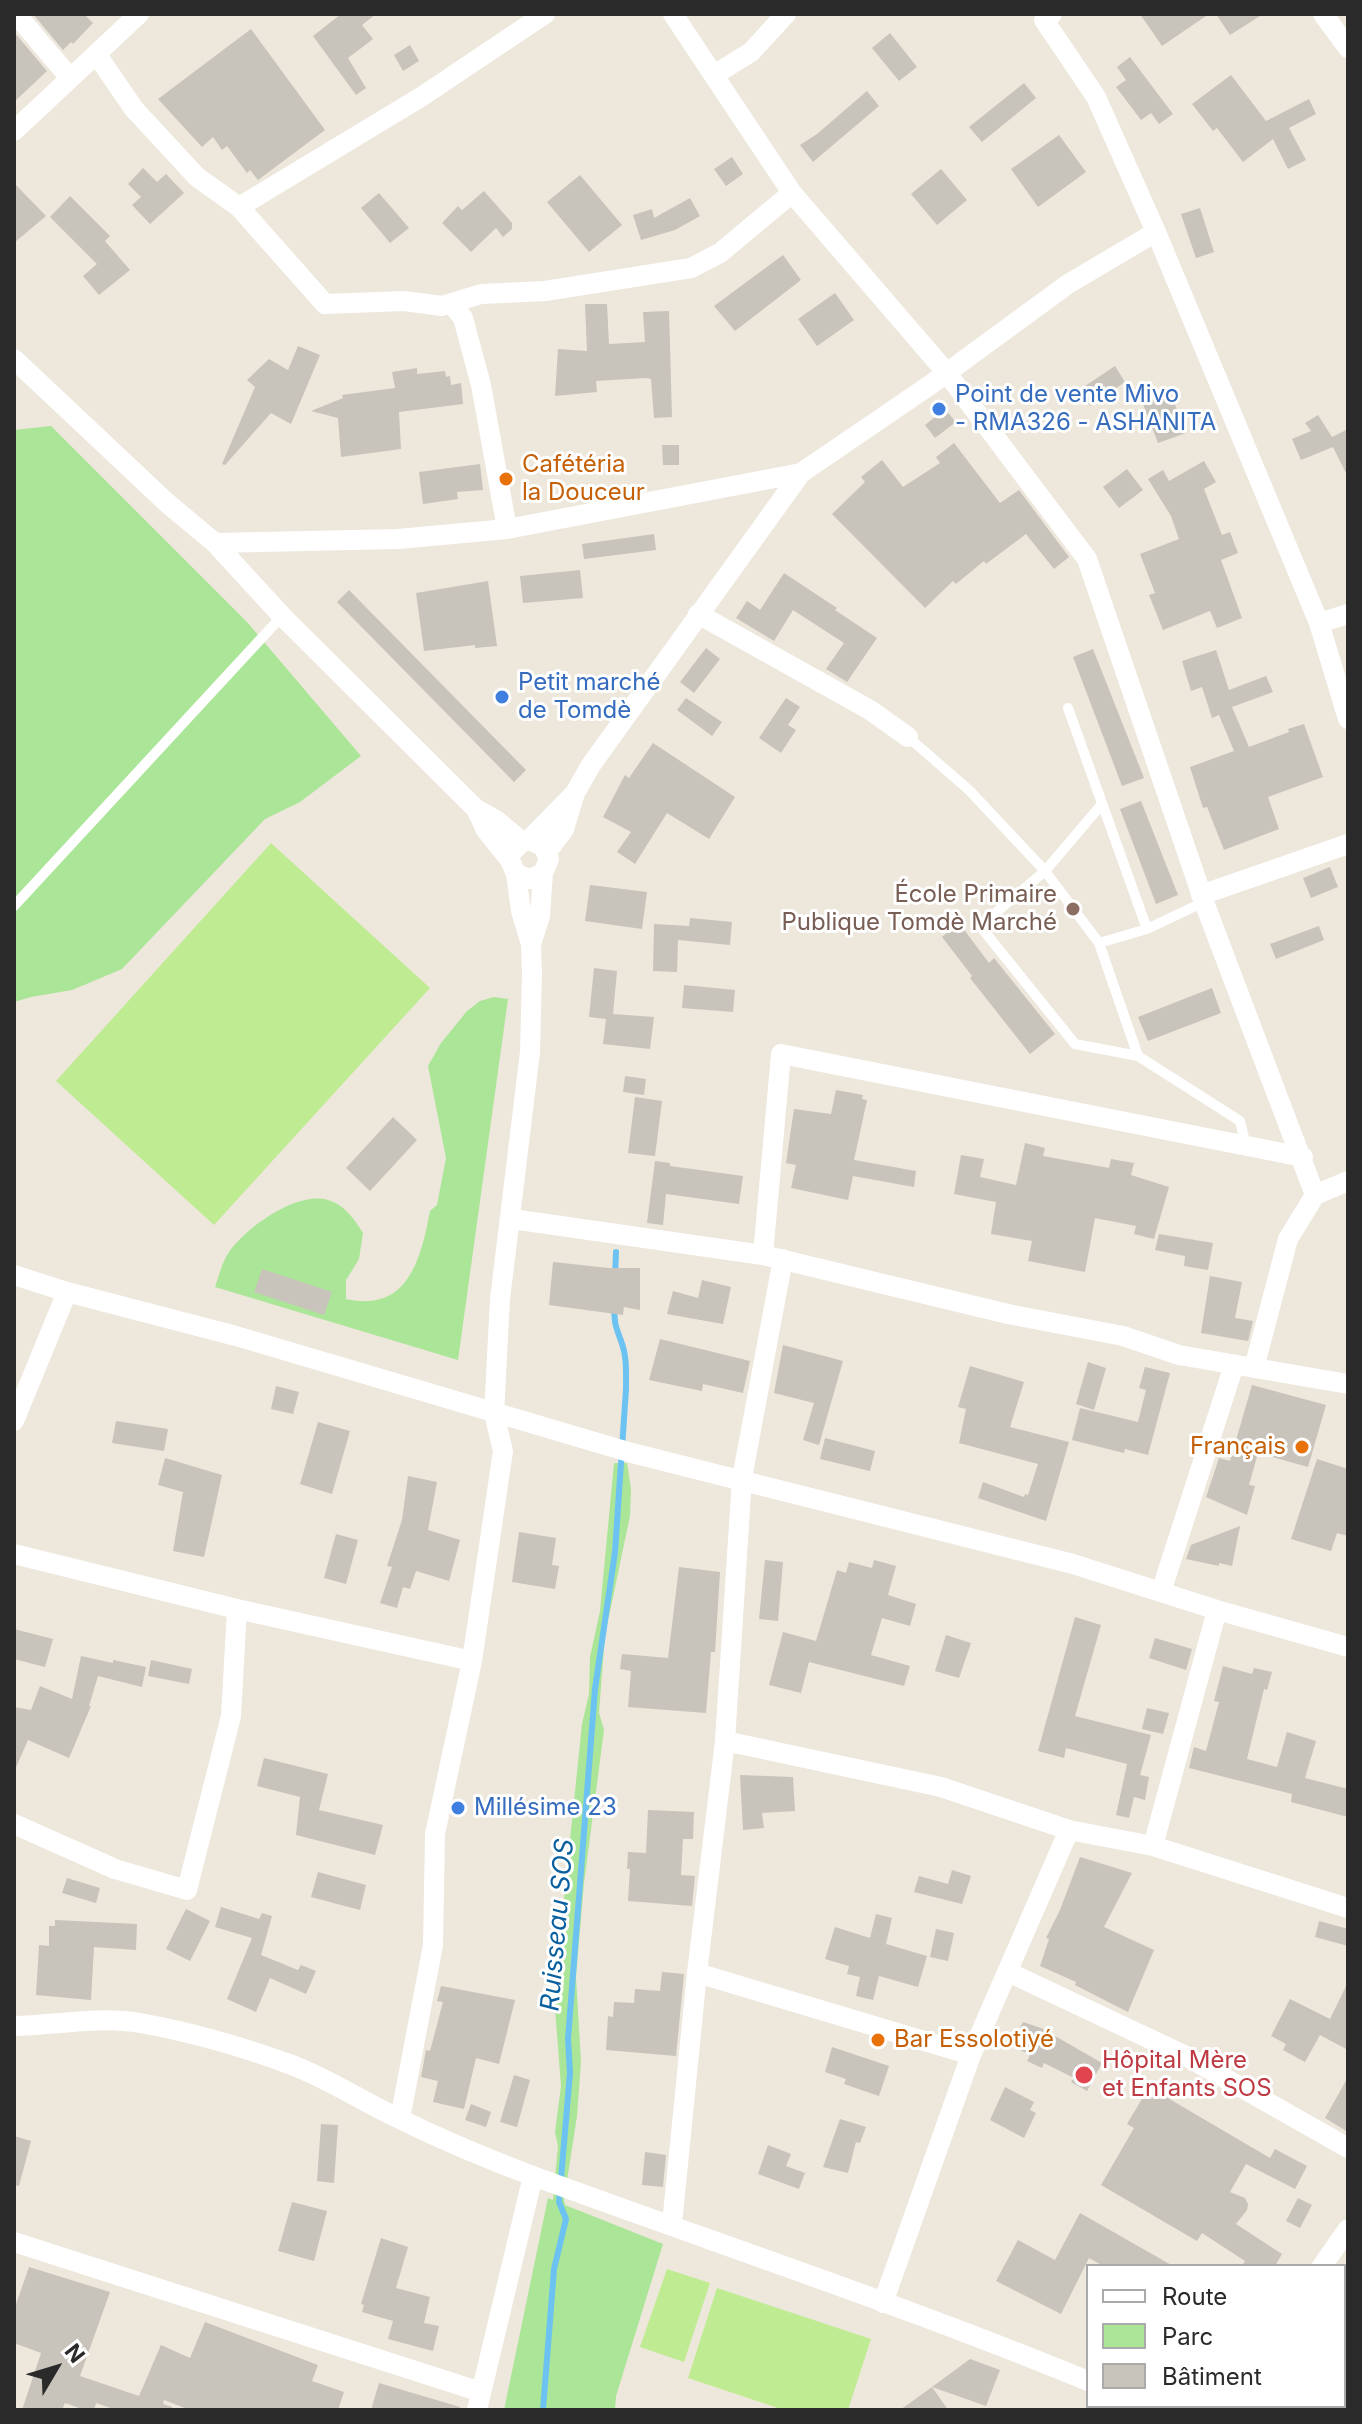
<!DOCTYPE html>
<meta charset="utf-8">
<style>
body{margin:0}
#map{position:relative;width:1362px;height:2424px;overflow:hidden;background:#ede7dc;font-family:Inter,sans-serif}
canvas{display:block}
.frame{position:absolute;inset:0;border:16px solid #2a2a2a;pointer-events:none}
.legend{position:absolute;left:1086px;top:2264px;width:260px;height:144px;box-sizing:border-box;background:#fff;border:2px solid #aaa;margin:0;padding:10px 14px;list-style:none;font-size:24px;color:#2a2a2a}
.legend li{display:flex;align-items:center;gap:16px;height:40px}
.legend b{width:40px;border:2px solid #aaa}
.north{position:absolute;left:16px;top:2328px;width:80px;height:80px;-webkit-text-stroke:6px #fff;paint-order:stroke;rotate:52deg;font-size:22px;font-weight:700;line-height:32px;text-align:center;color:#2a2a2a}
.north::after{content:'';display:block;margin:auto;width:28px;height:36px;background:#2a2a2a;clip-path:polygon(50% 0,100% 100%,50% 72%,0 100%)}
</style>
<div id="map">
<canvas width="1362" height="2424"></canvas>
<div class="frame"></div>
<ul class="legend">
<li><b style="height:10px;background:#fff"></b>Route</li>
<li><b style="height:22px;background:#abe597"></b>Parc</li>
<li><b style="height:22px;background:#c8c4bc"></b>Bâtiment</li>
</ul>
<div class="north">N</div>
</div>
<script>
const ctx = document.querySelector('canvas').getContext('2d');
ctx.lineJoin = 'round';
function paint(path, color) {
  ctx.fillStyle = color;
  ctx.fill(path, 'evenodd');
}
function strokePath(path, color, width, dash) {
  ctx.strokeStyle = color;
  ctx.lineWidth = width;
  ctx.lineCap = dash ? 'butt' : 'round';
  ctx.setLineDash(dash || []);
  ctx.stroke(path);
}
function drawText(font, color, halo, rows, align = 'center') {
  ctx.font = font + ' Inter,sans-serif';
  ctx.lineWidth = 6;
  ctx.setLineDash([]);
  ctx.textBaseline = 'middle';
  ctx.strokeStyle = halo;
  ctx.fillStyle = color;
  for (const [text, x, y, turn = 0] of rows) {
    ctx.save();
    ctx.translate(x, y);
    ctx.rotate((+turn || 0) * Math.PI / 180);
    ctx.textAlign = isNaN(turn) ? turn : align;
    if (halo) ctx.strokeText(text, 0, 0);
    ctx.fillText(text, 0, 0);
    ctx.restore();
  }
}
const green = new Path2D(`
 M51,426L247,622L361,756L300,802L265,819L122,969L72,990L31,997L14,1002V430Z
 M494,997L508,999L458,1360L215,1287C219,1276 222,1262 229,1252C246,1228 296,1191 328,1200C345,1205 354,1219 363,1233L359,1259L346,1280V1299C408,1313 421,1259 430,1211L437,1205L446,1158L428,1066L441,1043L467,1011L480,1001Z
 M614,1463H627L631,1489L630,1516L605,1635L599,1713L604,1730L584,1883L576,1977L581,2062L577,2116L564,2200L565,2205L663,2244L616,2396L615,2410H504L548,2198L553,2200L558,2146L555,2132L561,2086L554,1995L582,1724L589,1694L590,1657L600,1611Z`);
const pitch = new Path2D(`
 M271,843L430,988L214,1225L56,1081Z
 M667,2269L710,2283L684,2362L640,2347Z
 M717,2288L871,2339L848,2410H784L688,2378Z`);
const stream = new Path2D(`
 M615,1276L616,1252
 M543,2410L554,2269L566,2219L559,2202L570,2073L568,2039L595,1689L615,1552L626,1389C626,1374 627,1355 621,1341C615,1324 615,1326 614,1308`);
const building = new Path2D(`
 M33,14H84L93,23L73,44L71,42L63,50Z
 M341,14H376L362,25L373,39L348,58L366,88L356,95L313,36Z
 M1140,14H1209L1162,46Z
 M1216,14H1263L1230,35Z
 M251,29L325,130L258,180L250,170L247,173L227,146L222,150L213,137L202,147L158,99Z
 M14,32L47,71L14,102Z
 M890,33L917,67L899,81L872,48Z
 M410,45L419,61L403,71L394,55Z
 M1130,57L1173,114L1159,124L1151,113L1141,120L1116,87L1126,80L1117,67Z
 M1231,75L1266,121L1309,99L1316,114L1289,128L1306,160L1288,169L1273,139L1243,162L1217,128L1213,131L1192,104Z
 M1024,83L1036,98L982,142L969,127Z
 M867,91L879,106L813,162L800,145L817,134Z
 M1059,135L1086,172L1038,207L1011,169Z
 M732,157L743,174L726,186L714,169Z
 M143,168L157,182L166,174L184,193L150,224L132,205L141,197L128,184Z
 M941,169L967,200L937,225L911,194Z
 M580,175L622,225L589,252L547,202Z
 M14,183L46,216L14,243Z
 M484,191L512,223V229L503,237L496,228L471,252L442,223L458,206L462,210Z
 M379,193L409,228L390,243L361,208Z
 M70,196L110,236L105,241L130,270L99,295L83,276L97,264L50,217Z
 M690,198L700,216L675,230L641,240L633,215L652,209L654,218Z
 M1200,208L1214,252L1196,258L1181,214Z
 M783,255L801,280L735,331L714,306Z
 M835,293L854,320L817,346L798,319Z
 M585,304H607L609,344L645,342L643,312L669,311L672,417L654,418L651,379L646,378L596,381L597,392L555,396L558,349L587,351Z
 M298,346L320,355L291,424L271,413L225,465L222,464L255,387L247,380L269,359L288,370Z
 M1115,366L1125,382L1090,406L1079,390Z
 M417,368V374L445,371L446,377L450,376L451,385L461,383L463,404L399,412L401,449L341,457L338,418L311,411L343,398L342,395L395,388L392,372Z
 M1171,394L1186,433L1158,443L1143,404Z
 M945,409L956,422L935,438L925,425Z
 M1318,415L1332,437L1348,429V477L1333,447L1301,460L1292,439L1311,431L1305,423Z
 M954,443L1000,503L1019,490L1069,557L1054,569L1026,534L986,564L984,561L956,584L953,581L925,608L832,514L865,482L861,477L882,460L903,487L940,463L936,457Z
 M662,445H679V465H663Z
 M1204,461L1216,482L1204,489L1222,535L1230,532L1238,553L1221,560L1242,618L1217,628L1210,611L1163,630L1149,595L1155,593L1140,554L1179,539L1171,516L1148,479L1163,470L1169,481Z
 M480,464L483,490L457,492L458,499L423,504L419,472Z
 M1127,469L1143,490L1119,508L1103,487Z
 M654,534L656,550L584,559L582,544Z
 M580,570L583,598L523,603L520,576Z
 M784,573L837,608L835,610L877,638L847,682L826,669L844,643L793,610L774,641L736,618L747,601L760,610Z
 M488,581L497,646L475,648V645L424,651L416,593Z
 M349,590L526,770L514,782L337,602Z
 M706,648L720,659L694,693L680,682Z
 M1093,649L1144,778L1122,786L1073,657Z
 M1216,650L1229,690L1266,676L1273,692L1232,707L1249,747L1289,732L1288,729L1304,724L1323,777L1268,797L1279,829L1224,850L1207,807L1203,808L1190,767L1234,751L1219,715L1212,718L1202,687L1191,691L1182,661Z
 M686,698L722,722L712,736L677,710Z
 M786,698L800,707L788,725L796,730L781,753L759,738Z
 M653,743L735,797L709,839L667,813L635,864L617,852L631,832L603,817L625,775L629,778Z
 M1141,801L1178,895L1156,904L1120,809Z
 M1330,867L1338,887L1311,898L1303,878Z
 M590,885L647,892L642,929L585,921Z
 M690,918L732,922L730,945L678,940L677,972L653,971L654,924L689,926Z
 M959,923L989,963L994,958L1055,1034L1030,1054L970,978L972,976L942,937Z
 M1319,926L1324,940L1276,959L1270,944Z
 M594,968L617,971L613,1014L654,1017L650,1049L603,1044L606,1019L589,1017Z
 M684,985L735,990L733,1012L682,1008Z
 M1212,988L1221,1013L1148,1041L1138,1017Z
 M625,1076L646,1079L644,1095L623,1092Z
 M836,1090L863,1095L862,1099L867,1100L854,1160L916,1171L914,1187L853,1176L848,1200L791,1188L796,1165L786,1163L794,1109L831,1114Z
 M635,1097L662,1101L655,1156L628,1153Z
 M393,1117L417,1140L370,1191L346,1168Z
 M1025,1143L1045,1148L1043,1156L1109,1168L1111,1159L1134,1163L1131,1175L1169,1187L1154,1239L1134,1234L1136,1226L1095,1218L1085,1272L1028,1261L1032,1241L991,1234L996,1202L954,1194L961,1155L984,1159L980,1177L1016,1185Z
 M655,1161L670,1163V1166L743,1176L739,1204L666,1194L663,1225L647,1223Z
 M1159,1234L1213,1243L1208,1270L1184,1266L1185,1256L1155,1250Z
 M553,1262L609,1268H640V1310L624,1307L623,1315L549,1305Z
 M262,1269L332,1292L324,1315L254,1292Z
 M1210,1276L1242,1282L1235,1318L1253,1321L1248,1341L1201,1333Z
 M702,1280L731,1287L723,1324L667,1314L673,1291L698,1298Z
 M660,1339L750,1361L743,1393L703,1384L702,1391L649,1380Z
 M783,1345L843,1361L819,1445L803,1440L814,1403L774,1393Z
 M1088,1362L1106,1368L1094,1410L1076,1404Z
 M970,1366L1024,1382L1010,1427L1069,1442L1046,1521L978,1498L983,1482L1024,1497L1025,1494L1028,1495L1038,1464L959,1443L966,1409L958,1407Z
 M1145,1367L1170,1373L1148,1455L1125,1449L1124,1453L1072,1440L1080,1408L1138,1422L1146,1390L1139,1388Z
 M1252,1385L1326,1405L1308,1467L1258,1453L1249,1485L1255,1486L1247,1515L1206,1497L1219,1458L1230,1461Z
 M276,1386L299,1392L293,1414L271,1409Z
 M116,1421L168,1429L164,1451L112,1443Z
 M318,1422L350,1431L332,1494L300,1484Z
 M825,1438L875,1451L870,1471L820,1459Z
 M165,1458L222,1475L204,1557L173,1551L183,1492L158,1485Z
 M1317,1459L1348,1469V1536L1337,1533L1331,1551L1291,1539Z
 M408,1476L437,1482L428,1530L460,1540L449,1581L416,1571L410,1589L403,1587L397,1608L380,1603L392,1567L387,1566L402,1520Z
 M1240,1526L1232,1566L1219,1563V1566L1186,1559L1191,1545Z
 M519,1532L556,1538L552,1565L559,1566L555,1589L512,1582Z
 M336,1534L358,1540L346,1584L324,1578Z
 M765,1560L783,1562L778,1621L759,1619Z
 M874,1560L896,1566L888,1595L916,1604L910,1626L882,1618L871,1655L910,1666L904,1686L809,1662L801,1693L769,1685L783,1632L816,1641L837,1570L846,1573L849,1562L872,1568Z
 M679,1567L720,1572L715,1652H711L706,1713L628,1707L631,1671L620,1669L622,1654L668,1658Z
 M1075,1617L1101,1625L1075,1716L1151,1735L1140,1775L1149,1777L1145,1800L1134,1797L1129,1818L1116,1815L1127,1764L1066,1748L1064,1758L1038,1751Z
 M14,1629L53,1639L45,1667L14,1659Z
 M946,1635L971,1643L959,1678L935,1671Z
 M1155,1638L1192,1649L1186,1670L1149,1658Z
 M81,1656L113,1663V1660L146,1667L142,1687L98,1676L89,1706H91L69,1758L28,1740L14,1772V1707L31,1710L40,1686L72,1699Z
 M151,1660L192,1669L189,1684L148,1676Z
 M1223,1666L1252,1674L1254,1668L1272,1672L1267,1690L1264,1689L1247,1759L1277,1767L1287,1732L1316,1741L1305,1778L1348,1789V1817L1291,1802L1292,1794L1189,1768L1194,1747L1206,1751L1219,1702L1214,1701Z
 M1147,1708L1169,1713L1163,1734L1142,1729Z
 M264,1758L328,1774L319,1810L383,1825L375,1855L296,1835L300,1797L257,1786Z
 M740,1775L793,1777L795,1811L762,1813L764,1828L743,1830Z
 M648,1810L694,1812L693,1839H683L681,1875L695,1876L692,1906L628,1901L630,1869H627L628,1852L646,1853Z
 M1080,1857L1132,1873L1104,1927L1154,1950L1128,2012L1075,1985L1076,1982L1040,1966L1049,1939L1046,1938L1060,1910Z
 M952,1870L971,1876L962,1904L914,1892L919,1876L948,1884Z
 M318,1872L366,1885L360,1910L311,1897Z
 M67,1878L100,1888L96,1903L62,1893Z
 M221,1907L259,1919L262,1913L272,1916L261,1955L298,1970L301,1965L316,1971L306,1994L270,1978L256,2012L227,1999L252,1938L215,1927Z
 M186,1909L210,1921L190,1961L166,1949Z
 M876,1914L892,1918L886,1944L927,1956L918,1987L879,1976L873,2000L856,1996L860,1977L847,1974L849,1966L825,1959L835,1927L870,1938Z
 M55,1920L137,1924L136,1950L94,1947L91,2000L36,1995L39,1945L49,1946V1926H55Z
 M1319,1921L1348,1929V1946L1315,1937Z
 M936,1929L954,1933L948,1961L930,1957Z
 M662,1972L684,1974L676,2056L606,2050L608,2016L613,2017L614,2002L634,2003L635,1989L660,1991Z
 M1348,1982V2050L1320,2035L1305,2062L1283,2050L1286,2044L1271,2036L1290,1999L1330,2019Z
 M441,1986L515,2000L499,2064L476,2058L464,2109L433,2102L438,2081L421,2077L426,2050L430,2051L443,2002L437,2001Z
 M1023,2022L1041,2028L1102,2063L1087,2091L1071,2082L1074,2078L1044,2063L1042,2068L1027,2061L1030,2055L1011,2045Z
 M832,2047L889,2066L879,2096L844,2084L846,2079L825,2072Z
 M514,2075L530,2080L517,2127L500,2122Z
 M1348,2077V2132L1325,2118Z
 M1005,2087L1034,2102L1030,2110L1036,2113L1024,2138L990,2120Z
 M1149,2087L1270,2158L1275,2149L1307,2166L1295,2189L1246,2164L1230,2192L1245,2198L1248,2204L1247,2210L1236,2224L1282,2254L1275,2266H1242L1245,2261L1202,2233L1197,2241L1101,2185L1134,2128L1127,2124Z
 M471,2104L491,2112L486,2127L465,2120Z
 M840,2119L866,2127L860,2143L856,2142L848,2173L823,2167Z
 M321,2124L338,2125L334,2183L317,2181Z
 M14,2136L31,2141L19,2186L14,2185Z
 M768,2145L791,2154L786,2166L805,2173L799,2189L758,2174Z
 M645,2152L666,2155L663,2187L642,2185Z
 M1298,2198L1312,2205L1300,2228L1286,2221Z
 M292,2202L327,2211L314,2261L278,2251Z
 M1080,2213L1173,2266H1103L1089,2258L1061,2314L996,2281L1018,2240L1055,2260Z
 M381,2238L408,2247L396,2288L430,2297L424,2323L439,2326L433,2351L388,2339L393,2321L362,2312L364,2305L361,2304Z
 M29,2267L110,2292L80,2376L139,2396L161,2345L190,2358L205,2322L318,2365L312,2381L344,2392L338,2410H190L164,2400L163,2404L172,2407V2410H116L96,2403L94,2410H85L65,2403L62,2410H22L41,2353L14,2343V2310Z
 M970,2359L1000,2370L986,2406L932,2387Z
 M379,2383L460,2407L459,2410H371Z
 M932,2387L948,2410H900Z`);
const lane = new Path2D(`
 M1068,708L1147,929
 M908,737L969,790L1045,871L1099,943L1138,1056
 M1102,804L1045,871L980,926L1075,1044L1138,1056L1240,1121L1246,1146
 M14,906L282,616
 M1099,943L1147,929L1204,902`);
const street = new Path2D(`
 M16,14L70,78
 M673,14L792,193L946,372L1087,559L1204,902L1315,1195
 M1052,14L1044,20L1096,97L1156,232L1319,623
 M1323,14L1348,48
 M97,55L134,109L197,177L239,207L325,304L404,301L442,306L481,294L545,291L691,268L720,253L792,193
 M714,75L751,52L786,14
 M14,131L139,14
 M239,207L421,97L545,14
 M452,304L463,318L481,385L507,529
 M14,359L166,502L215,543L282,616L476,809L496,820L522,842
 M215,543L398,539L507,529L801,473
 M698,614L870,710L908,737
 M1348,614L1319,623L1348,719
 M476,809L486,830L510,860
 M529,840L575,793
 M547,852L564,829L575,793L591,765L801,473L930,385L1068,284L1156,232
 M1201,895L1348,844
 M531,944L540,916L543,873
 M512,1219L763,1255L1008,1314L1123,1336L1179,1355L1348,1384
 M763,1255L781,1054L1303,1157
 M783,1259L742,1478L725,1741L697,1973L971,2055L1069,1830
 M14,1275L67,1292L236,1336L632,1453L1073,1564L1217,1610L1348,1647
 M1254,1368L1288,1239L1315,1195L1348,1181
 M14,1421L67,1292
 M14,1554L237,1609L231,1716L187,1890L115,1869L14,1824
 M1161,1592L1234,1365
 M237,1609L472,1661
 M725,1741L941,1787L1069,1830L1153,1846L1348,1908
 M1153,1846L1217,1610
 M1008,1972L1184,2055L1348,2148
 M14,2026C57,2025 98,2016 140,2023C191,2032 243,2047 292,2065C329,2079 363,2102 400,2119C442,2140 488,2159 533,2176C718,2244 906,2306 1088,2381
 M400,2119L433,1945L435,1834L472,1661L503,1451L494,1414L500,1299L530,1052L532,974L531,944L521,911L516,874L510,860L511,853L522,842L529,840L543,846L549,859L543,873L530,879L516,874
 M672,2224L697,1973
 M14,2242L481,2392
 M1322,2266L1348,2229
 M883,2303L971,2055
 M1148,2406L1158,2410
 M477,2410L533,2176
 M1222,2410L1224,2406`);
const markers = [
 [939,409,8,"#3f7fe0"],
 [506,479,8,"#e8710a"],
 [502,697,8,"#3f7fe0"],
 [1073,909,8,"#8d6e63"],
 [1302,1447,8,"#e8710a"],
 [458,1808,8,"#3f7fe0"],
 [878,2040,8,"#e8710a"],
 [1084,2075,10,"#e0444e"]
];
const shopNames = [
 ["Point de vente Mivo",955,395],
 ["- RMA326 - ASHANITA",955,423],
 ["Petit marché",518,683],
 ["de Tomdè",518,711],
 ["Millésime 23",474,1808]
];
const foodNames = [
 ["Cafétéria",522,465],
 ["la Douceur",522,493],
 ["Français",1286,1447,"right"],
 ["Bar Essolotiyé",894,2040]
];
const educationNames = [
 ["École Primaire",1057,895],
 ["Publique Tomdè Marché",1057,923]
];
const healthNames = [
 ["Hôpital Mère",1102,2061],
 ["et Enfants SOS",1102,2089]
];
const waterNames = [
 ["Ruisseau SOS",558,1925,-85]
];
paint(green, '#abe597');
paint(pitch, '#bfec92');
strokePath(stream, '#6cc3f1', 6);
paint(building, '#c8c4bc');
strokePath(lane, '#fff', 10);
strokePath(street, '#fff', 20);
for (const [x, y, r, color] of markers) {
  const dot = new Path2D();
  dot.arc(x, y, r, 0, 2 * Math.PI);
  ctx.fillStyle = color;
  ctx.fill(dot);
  strokePath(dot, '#fff', 3);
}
drawText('24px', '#366cbe', '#fff', shopNames, 'left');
drawText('24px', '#c56008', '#fff', foodNames, 'left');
drawText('24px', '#785e54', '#fff', educationNames, 'right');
drawText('24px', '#be3a42', '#fff', healthNames, 'left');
drawText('italic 26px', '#0a5f9f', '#fff', waterNames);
</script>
